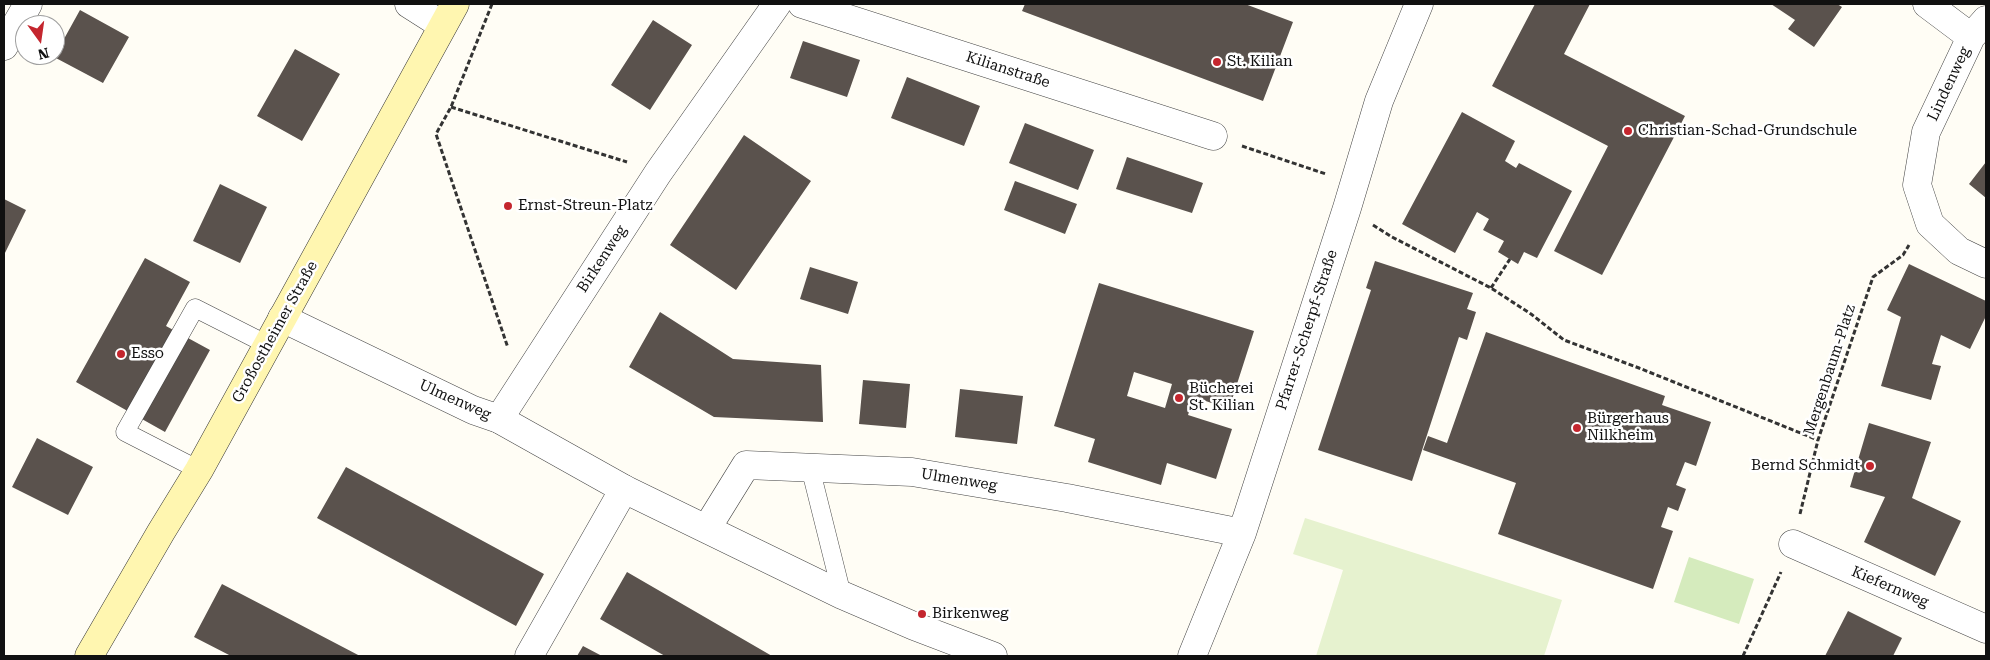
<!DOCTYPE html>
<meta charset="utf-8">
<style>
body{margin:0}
#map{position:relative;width:1990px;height:660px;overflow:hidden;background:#fffdf5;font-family:"Roboto Serif",serif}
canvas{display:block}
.frame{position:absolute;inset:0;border:5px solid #111;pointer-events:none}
.north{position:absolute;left:15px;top:15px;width:50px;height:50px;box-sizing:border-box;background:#fff;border:1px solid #a0a0a0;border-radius:50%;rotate:166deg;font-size:14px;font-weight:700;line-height:20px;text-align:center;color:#111}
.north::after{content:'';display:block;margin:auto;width:18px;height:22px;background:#c4262e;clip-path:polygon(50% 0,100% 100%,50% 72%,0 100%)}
</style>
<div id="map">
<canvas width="1990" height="660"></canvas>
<div class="frame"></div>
<div class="north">N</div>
</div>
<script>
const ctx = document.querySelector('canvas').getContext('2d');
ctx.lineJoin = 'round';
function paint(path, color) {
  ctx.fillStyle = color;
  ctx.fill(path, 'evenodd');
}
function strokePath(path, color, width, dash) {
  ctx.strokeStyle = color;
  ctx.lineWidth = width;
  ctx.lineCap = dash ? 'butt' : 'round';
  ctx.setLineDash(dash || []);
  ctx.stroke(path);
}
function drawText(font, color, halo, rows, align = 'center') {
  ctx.font = font + ' "Roboto Serif",serif';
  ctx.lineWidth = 5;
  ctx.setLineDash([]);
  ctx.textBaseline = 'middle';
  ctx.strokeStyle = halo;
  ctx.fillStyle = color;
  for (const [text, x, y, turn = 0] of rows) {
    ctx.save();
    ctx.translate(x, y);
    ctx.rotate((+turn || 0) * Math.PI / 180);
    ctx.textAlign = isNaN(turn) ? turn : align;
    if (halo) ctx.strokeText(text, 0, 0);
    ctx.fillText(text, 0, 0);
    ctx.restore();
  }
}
const green = new Path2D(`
 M1689,557L1754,579L1739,624L1674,602Z`);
const pitch = new Path2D(`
 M1305,518L1562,600L1544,656H1316L1343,570L1293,554Z`);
const building = new Path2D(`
 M1025,4H1245L1293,22L1263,101L1022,11Z
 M1535,4H1590L1564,54L1685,116L1602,275L1554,251L1608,146L1492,86Z
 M1771,4H1837L1842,7L1814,47L1788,29L1795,20Z
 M80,10L129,37L103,83L54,57Z
 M653,20L692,45L650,110L611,85Z
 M803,41L860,60L847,97L790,78Z
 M295,49L340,74L302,141L257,116Z
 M907,77L980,106L964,146L891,118Z
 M1462,112L1515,141L1505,161L1516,168L1519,163L1572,191L1537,258L1524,252L1518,264L1498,252L1504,241L1483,230L1489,219L1477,212L1455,253L1402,224Z
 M1025,123L1094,150L1078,190L1009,163Z
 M744,135L811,181L736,290L670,245Z
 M1127,157L1203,183L1192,213L1116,189Z
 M1986,162V198L1969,184Z
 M1015,181L1077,204L1065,234L1004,210Z
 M220,184L267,207L240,263L193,241Z
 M4,199L26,210L4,255Z
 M145,258L190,282L166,326L210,350L165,432L76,382Z
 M1375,261L1473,293L1467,309L1476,312L1467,340L1459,337L1412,481L1318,450L1371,290L1366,288Z
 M1909,264L1986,301V316L1970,349L1941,335L1932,364L1941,366L1931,400L1881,386L1901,317L1887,310Z
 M810,267L858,282L848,314L800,299Z
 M1099,283L1254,331L1229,409L1194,397L1188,415L1232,429L1216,479L1167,463L1161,485L1088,462L1095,439L1054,426ZM1134,372L1172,384L1165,408L1127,396Z
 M660,312L733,359L821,365L823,422L714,417L629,367Z
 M1486,332L1665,396L1662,405L1711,422L1696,466L1685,462L1676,485L1686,489L1678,511L1668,507L1661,527L1673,531L1653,589L1498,534L1516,483L1423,450L1428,436L1447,443Z
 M863,380L910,384L906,428L859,424Z
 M960,389L1023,396L1017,444L955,437Z
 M1869,423L1931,442L1912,498L1961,521L1935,576L1864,542L1885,497L1850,487Z
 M37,438L93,467L68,515L12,487Z
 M346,467L544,574L516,626L317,518Z
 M627,572L772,656H665L600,619Z
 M222,584L295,622L360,656H231L194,637Z
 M1848,611L1902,638L1893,656H1825Z
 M583,646L602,656H577Z`);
const path = new Path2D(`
 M492,4L451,107L436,134L508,348
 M451,107L627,162
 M1242,146L1326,174
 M1373,225L1392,237L1491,288L1531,314L1564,340L1639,368L1818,440
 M1491,288L1510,259
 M1800,514L1818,440L1873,277L1903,255L1909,245
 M1743,656L1781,572`);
const service = new Path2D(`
 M810,467L842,595
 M199,470L125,432L195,308L268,345`);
const minor = new Path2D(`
 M409,4L442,25
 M802,4L1213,136
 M1927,4L1971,37
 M1986,20L1971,37L1926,132L1917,185L1930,224L1959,251L1986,264
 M4,46L28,4
 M499,419L658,173L777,4
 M707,528L746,465L912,472L1067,498L1242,533
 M1793,544L1986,629
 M529,656L624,489
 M1192,656L1242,533L1347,208L1379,101L1419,4`);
const tertiary = new Path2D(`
 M282,318L473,410L499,419L624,489L842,595L914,626L993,656`);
const secondary = new Path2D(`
 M89,656L161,532L199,470L455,4`);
const markers = [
 [1217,62,5,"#c4262e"],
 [1628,131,5,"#c4262e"],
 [508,206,5,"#c4262e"],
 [121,354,5,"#c4262e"],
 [1179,398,5,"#c4262e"],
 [1577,428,5,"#c4262e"],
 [1870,466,5,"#c4262e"],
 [922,614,5,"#c4262e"]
];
const poiNames = [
 ["St. Kilian",1227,62],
 ["Christian-Schad-Grundschule",1638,131],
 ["Ernst-Streun-Platz",518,206],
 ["Esso",131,354],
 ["Bücherei",1189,389],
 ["St. Kilian",1189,406],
 ["Bürgerhaus",1587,419],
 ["Nilkheim",1587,436],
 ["Bernd Schmidt",1860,466,"right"],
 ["Birkenweg",932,614]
];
const streetNames = [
 ["Kilianstraße",1008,70,18],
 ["Lindenweg",1949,84,-65],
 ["Birkenweg",602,259,-57],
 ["Pfarrer-Scherpf-Straße",1307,330,-72],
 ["Großostheimer Straße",275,332,-61],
 ["Mergenbaum-Platz",1830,370,-72],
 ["Ulmenweg",455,400,24],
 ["Ulmenweg",959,480,9],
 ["Kiefernweg",1890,587,23]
];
paint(green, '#d5ebbd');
paint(pitch, '#e6f2cf');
paint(building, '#5a524d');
strokePath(service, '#444', 19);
strokePath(minor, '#444', 29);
strokePath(tertiary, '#444', 29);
strokePath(secondary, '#333', 29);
strokePath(path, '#333', 3, [5, 2.5]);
strokePath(service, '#fff', 18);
strokePath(minor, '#fff', 28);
strokePath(tertiary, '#fff', 28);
strokePath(secondary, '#fff6b0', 28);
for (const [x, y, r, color] of markers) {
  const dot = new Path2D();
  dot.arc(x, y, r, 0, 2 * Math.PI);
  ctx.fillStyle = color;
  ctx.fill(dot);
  strokePath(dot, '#fff', 2);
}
drawText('15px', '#111', '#fff', poiNames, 'left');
drawText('15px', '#111', '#fff', streetNames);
</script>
